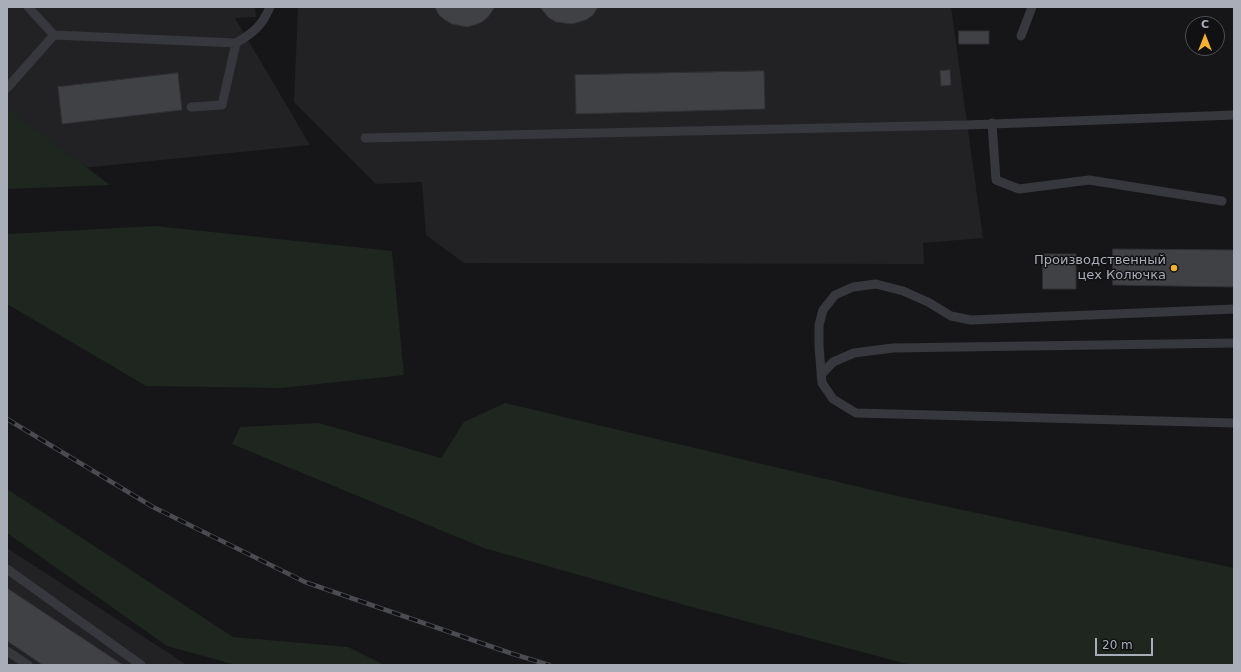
<!DOCTYPE html>
<meta charset="utf-8">
<style>
body{margin:0}
#map{position:relative;width:1241px;height:672px;overflow:hidden;background:#161618;font-family:"DejaVu Sans",sans-serif}
canvas{display:block}
.frame{position:absolute;inset:0;border:8px solid #a8adb8;pointer-events:none}
.north{position:absolute;left:1185px;top:16px;width:40px;height:40px;box-sizing:border-box;background:#111113;border:1px solid #4d4f55;border-radius:50%;rotate:0deg;font-size:11px;font-weight:700;line-height:16px;text-align:center;color:#a8adb8}
.north::after{content:'';display:block;margin:auto;width:14px;height:18px;background:#f2b134;clip-path:polygon(50% 0,100% 100%,50% 72%,0 100%)}
.scale{position:absolute;left:1095px;top:638px;width:58px;height:18px;box-sizing:border-box;border:2px solid #a8adb8;border-top:0;padding-left:5px;font-size:12px;line-height:14px;white-space:nowrap;color:#a8adb8;-webkit-text-stroke:3px #111113;paint-order:stroke}
</style>
<div id="map">
<canvas width="1241" height="672"></canvas>
<div class="frame"></div>
<div class="north">С</div>
<div class="scale">20 m</div>
</div>
<script>
const ctx = document.querySelector('canvas').getContext('2d');
ctx.lineJoin = 'round';
function paint(path, color) {
  ctx.fillStyle = color;
  ctx.fill(path, 'evenodd');
}
function strokePath(path, color, width, dash) {
  ctx.strokeStyle = color;
  ctx.lineWidth = width;
  ctx.lineCap = dash ? 'butt' : 'round';
  ctx.setLineDash(dash || []);
  ctx.stroke(path);
}
function drawText(font, color, halo, rows, align = 'center') {
  ctx.font = font + ' "DejaVu Sans",sans-serif';
  ctx.lineWidth = 3;
  ctx.setLineDash([]);
  ctx.textBaseline = 'middle';
  ctx.strokeStyle = halo;
  ctx.fillStyle = color;
  for (const [text, x, y, turn = 0] of rows) {
    ctx.save();
    ctx.translate(x, y);
    ctx.rotate((+turn || 0) * Math.PI / 180);
    ctx.textAlign = isNaN(turn) ? turn : align;
    if (halo) ctx.strokeText(text, 0, 0);
    ctx.fillText(text, 0, 0);
    ctx.restore();
  }
}
const built = new Path2D(`
 M7,7H255L256,17L235,18L310,145L32,173L7,150Z
 M298,7H951L983,238L923,243L924,264L464,263L426,235L422,182L376,184L294,102Z
 M7,548L187,665H7Z`);
const green = new Path2D(`
 M7,108L110,185L7,189Z
 M155,226L392,251L404,375L281,388L146,386L7,304V234Z
 M505,403L893,495L1234,568V665H911L692,607L484,548L232,444L240,427L319,423L441,458L464,422Z
 M7,489L233,637L348,647L384,665H236L167,646L7,533Z`);
const building = new Path2D(`
 M435,7H495L488,17L482,22L475,25L467,27L452,24L445,20L439,15Z
 M540,7H598L593,15L586,20L572,24L556,22L549,18Z
 M959,31H989V44H959Z
 M950,70L951,85L941,86L940,71Z
 M764,71L765,109L576,114L575,75Z
 M178,73L182,110L62,124L58,87Z
 M1113,249L1234,250V287L1113,285Z
 M1043,254H1076V289H1043Z
 M7,588L123,665H43L7,641Z`);
const lane = new Path2D(`
 M54,35L236,43C253,33 262,26 270,7
 M1021,36L1032,7
 M7,88L54,35L28,7
 M191,107L222,105L236,43
 M992,123L996,180L1019,189L1089,180L1222,201
 M365,138L966,125L1234,115
 M1234,309L971,320L951,316L928,302L903,291L876,284L853,287L835,295L823,310L819,325V347L822,383L833,399L856,413L1234,423
 M821,375L833,362L854,353L893,348L1234,343
 M7,569L141,665
 M7,651L28,665`);
const rail = new Path2D(`
 M7,419L153,507L305,582L510,653L549,665`);
const markers = [
 [1174,268,4,"#f2b134"]
];
const poiNames = [
 ["Производственный",1166,261],
 ["цех Колючка",1166,276]
];
paint(built, '#222225');
paint(green, '#1e261f');
paint(building, '#404145');
strokePath(building, '#303034', 1);
strokePath(lane, '#37383d', 9);
strokePath(rail, '#4a4c52', 4.5);
strokePath(rail, '#111113', 3, [9]);
for (const [x, y, r, color] of markers) {
  const dot = new Path2D();
  dot.arc(x, y, r, 0, 2 * Math.PI);
  ctx.fillStyle = color;
  ctx.fill(dot);
  strokePath(dot, '#111113', 1.5);
}
drawText('13px', '#a8adb8', '#111113', poiNames, 'right');
</script>
